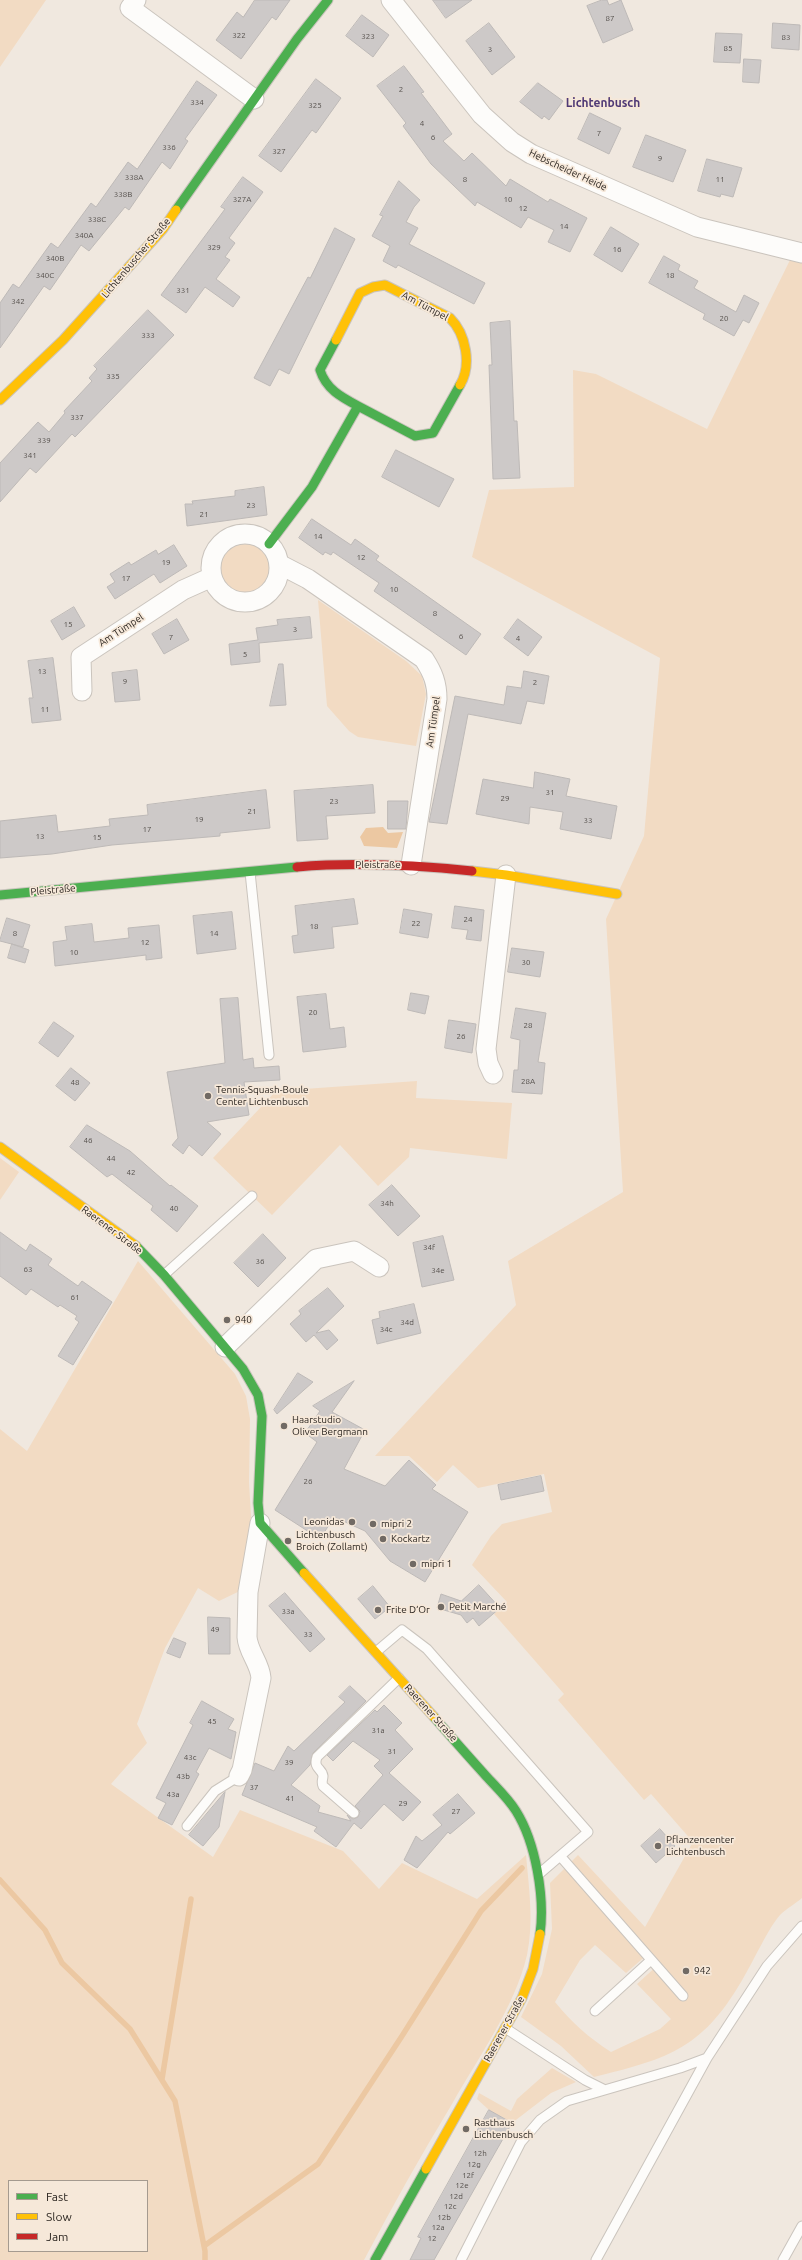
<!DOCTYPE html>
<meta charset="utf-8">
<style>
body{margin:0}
#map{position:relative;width:802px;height:2260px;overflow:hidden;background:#f0e8df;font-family:Ubuntu,sans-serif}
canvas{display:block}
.legend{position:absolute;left:8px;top:2180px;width:140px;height:72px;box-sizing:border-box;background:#f6e8d9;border:1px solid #a59a8f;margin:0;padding:5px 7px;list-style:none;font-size:12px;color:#2c2621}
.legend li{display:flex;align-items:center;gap:8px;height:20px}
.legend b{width:20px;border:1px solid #a59a8f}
</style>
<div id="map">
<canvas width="802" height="2260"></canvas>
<ul class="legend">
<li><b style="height:5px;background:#4caf50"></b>Fast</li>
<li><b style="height:5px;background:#ffc107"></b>Slow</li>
<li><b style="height:5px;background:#c62828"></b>Jam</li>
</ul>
</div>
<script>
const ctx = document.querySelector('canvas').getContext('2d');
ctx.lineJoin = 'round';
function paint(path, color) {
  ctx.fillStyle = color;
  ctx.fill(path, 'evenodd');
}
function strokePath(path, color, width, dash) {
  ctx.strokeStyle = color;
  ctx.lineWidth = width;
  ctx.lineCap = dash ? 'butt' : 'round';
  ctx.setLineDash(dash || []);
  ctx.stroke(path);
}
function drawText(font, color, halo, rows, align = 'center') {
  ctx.font = font + ' Ubuntu,sans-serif';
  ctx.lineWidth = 3.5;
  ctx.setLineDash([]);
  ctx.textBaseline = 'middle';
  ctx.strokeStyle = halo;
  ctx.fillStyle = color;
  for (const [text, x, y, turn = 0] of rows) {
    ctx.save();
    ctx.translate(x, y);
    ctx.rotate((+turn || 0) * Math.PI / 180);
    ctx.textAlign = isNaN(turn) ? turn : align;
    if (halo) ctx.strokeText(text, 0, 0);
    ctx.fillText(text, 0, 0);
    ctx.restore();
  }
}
const green = new Path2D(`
 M0,0H46L0,67Z
 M790,260L802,263V1898C795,1904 786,1909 780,1915C769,1927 754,1960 745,1975C704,2048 671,2058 594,2077L561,2046L521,2017L542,1974L552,1929L550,1883L578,1855L645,1927L693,1842L651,1794L644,1800L558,1700L564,1694L494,1614L507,1602L472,1565L491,1536L502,1524L552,1512L544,1474L478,1488L453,1465L437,1482L409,1456H375L516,1305L508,1261L623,1192L606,919L644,836L660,658L472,557L489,490L574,487L573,370L596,374L707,429ZM595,1945L626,1973L649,1953L659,1964L637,1984L671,2019L660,2029L611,2052C588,2037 572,2023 555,2002L580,1960Z
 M220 568a25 25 0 1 1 50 0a25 25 0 1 1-50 0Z
 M318,600L406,661L422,676L426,694L416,746L358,737L349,731L327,706Z
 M417,1081L416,1098L512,1103L507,1159L410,1148L409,1157L378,1186L340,1145L272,1215L213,1158L276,1091Z
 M0,1158L19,1172L0,1200Z
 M138,1261L235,1374L246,1396L250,1419L249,1482L252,1534L244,1589L219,1601L198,1588L165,1648L137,1724L147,1743L111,1784L213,1857L240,1810L343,1851L379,1889L402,1863L477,1899L526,1855C529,1889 534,1922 527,1955C515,2007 478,2058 452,2104C421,2155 392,2207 364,2260H0V1429L27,1451ZM9,2181H147V2251H9Z
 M552,2068L576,2082L551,2093L512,2123L489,2110L477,2099L479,2093L511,2111L517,2099Z`);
const water = new Path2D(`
 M383,827L388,833L403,832L397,848L364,846L360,837L366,828Z`);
const stream = new Path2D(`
 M0,1880L45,1930L62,1963L130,2029L175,2101L205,2251V2260
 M162,2079L191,1899
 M204,2246L318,2164L402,2036L481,1911L522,1868`);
const building = new Path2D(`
 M255,0H290L276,20L272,17L241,59L216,40L237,12L243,17Z
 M433,0H472L446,18Z
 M602,0H607L609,5L621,0L633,30L603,43L587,6Z
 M362,15L389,35L373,57L346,36Z
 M489,23L515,57L492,75L466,41Z
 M773,23L800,25L799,50L772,48Z
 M716,33L742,34L740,63L714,62Z
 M744,59L761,60L759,83L743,82Z
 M404,66L424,92L421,93L452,134L443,141L464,161L472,153L506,186L510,179L548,202L550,199L587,218L570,252L548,242L554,230L528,217L521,228L477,202L475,206L431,164L403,126L406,123L377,86Z
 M316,79L341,98L316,133L312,130L281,172L259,156Z
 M197,81L217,95L185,139L188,141L170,169L162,162L129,210L125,207L89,251L81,245L50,290L44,286L0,348V303L13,284L19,288L51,243L58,248L91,203L96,207L128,162L137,169Z
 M538,83L563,101L549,120L544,116L542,119L520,102Z
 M590,113L621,128L609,154L578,139Z
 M646,135L686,150L673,182L633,167Z
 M707,159L742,168L733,197L721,194L720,197L698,191Z
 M243,177L263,192L229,238L235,243L225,257L230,260L216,279L240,297L233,307L205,287L186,313L161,295L225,209L221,207Z
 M399,181L420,200L414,207L406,222L418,228L409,244L485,283L474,304L398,265L396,268L383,261L390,246L372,236L383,216L380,215Z
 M611,227L639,244L622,272L594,255Z
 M335,228L355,239L289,374L279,369L270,386L254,378L308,277L310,278Z
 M664,256L680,265L678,270L698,281L694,288L736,312L744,295L759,303L749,323L743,320L734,336L703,319L705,314L649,283Z
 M148,310L174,335L75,437L72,434L36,473L30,468L0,502V463L38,422L49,432L65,413L64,411L92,381L89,378L97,369L94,366Z
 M510,321L514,421H517L520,478L493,479L489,365H492L490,323Z
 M396,450L454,479L439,507L382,477Z
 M264,487L267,515L187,526L185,504H193L192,501L235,496V491Z
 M312,519L351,545L355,539L379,556L376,560L481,634L466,655L374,591L379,583L333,552L331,555L325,552L323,555L299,538Z
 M174,545L187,566L160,583L154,574L115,599L107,587L115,582L110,574L129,562L131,565L156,550L158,554Z
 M74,607L85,626L62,640L51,621Z
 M310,617L312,638L259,643L260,662L231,665L229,644L258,640L256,628L278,625L277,620Z
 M177,619L189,640L164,654L152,634Z
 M518,619L542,637L528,656L504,638Z
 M53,658L61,720L32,723L29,698H33L28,661Z
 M279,664H283L286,705L270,706Z
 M137,670L140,700L115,702L112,673Z
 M524,671L549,676L544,704L527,701L521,724L468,714L447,824L429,822L455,696L504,705L507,686L521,688Z
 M535,772L570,779L566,796L617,806L611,839L560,829L563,812L530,807L529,824L476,814L483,779L533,788Z
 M373,785L375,813L326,816L328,839L297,841L294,791Z
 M266,790L270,828L220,833V836L112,845L52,854L0,858V821L56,815L58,832L110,826L109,819L148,815L147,805Z
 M388,801H408L406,829H388Z
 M354,899L358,924L332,927L334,948L294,953L292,936L298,935L295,906Z
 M455,906L484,910L481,941L466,939L468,930L452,928Z
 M404,909L432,914L428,938L400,933Z
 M232,912L236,949L197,954L193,916Z
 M7,918L30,925L23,947L0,941Z
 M92,924L94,942L129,938L128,928L159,925L162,958L146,960V955L55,966L53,942L67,940L65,927Z
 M12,944L29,950L25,963L8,958Z
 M512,948L544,952L540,977L508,972Z
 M411,993L429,996L425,1014L408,1010Z
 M326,994L330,1029L344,1027L346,1047L303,1052L297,997Z
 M238,998L243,1060L253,1058L254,1068L279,1066L280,1080L244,1082L249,1115L207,1122L221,1134L202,1156L189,1145L183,1154L172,1145L178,1138L167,1072L225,1063L220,999Z
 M516,1008L546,1013L538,1062L545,1063L542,1094L512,1092L514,1070H518L520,1040L511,1038Z
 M449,1020L476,1024L472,1053L445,1048Z
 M54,1022L74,1036L58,1057L39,1043Z
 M71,1068L90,1083L75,1101L56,1086Z
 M87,1125L130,1151L170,1186L171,1185L198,1206L177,1232L151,1210L153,1206L112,1174L107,1177L70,1147Z
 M392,1185L420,1216L398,1236L369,1205Z
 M0,1232L26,1251L30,1244L52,1259L48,1265L78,1286L82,1281L112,1302L73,1365L58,1356L79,1322L75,1319L77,1316L60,1305L58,1307L31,1289L26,1295L0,1276Z
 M263,1234L286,1258L258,1287L234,1263Z
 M443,1236L454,1280L422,1287L413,1243Z
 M328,1288L344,1306L316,1333L329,1330L338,1340L327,1350L314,1335L306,1342L290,1324L301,1314L299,1311Z
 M414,1304L421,1333L377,1344L372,1320L380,1318L379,1312Z
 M298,1373L313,1382L277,1414L274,1410Z
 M354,1381L332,1412L365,1430L344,1469L385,1486L409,1460L436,1485L432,1489L468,1512L425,1582L390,1561L365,1531L334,1517L320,1539L275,1510L317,1442L305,1433L320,1411L313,1406Z
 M541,1476L544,1491L501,1500L498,1485Z
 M479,1585L500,1608L479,1626L473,1618L467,1623L461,1615L437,1608L441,1594L461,1601Z
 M373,1586L390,1607L375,1619L358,1599Z
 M285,1593L325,1639L310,1652L269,1606Z
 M208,1617L230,1618V1654H209Z
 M174,1638L186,1643L180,1658L167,1653Z
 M350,1686L366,1701L313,1753L310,1765L291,1785L320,1806L318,1812L351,1821L347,1815L353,1819L358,1817L360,1811L355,1806L383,1775L374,1766L380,1760L353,1741L333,1761L327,1755L375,1710L377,1712L384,1705L402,1723L395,1730L413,1749L389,1773L421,1802L403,1821L384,1804L361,1829L354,1823L336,1847L314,1831L317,1827L242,1795L255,1763L274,1771L288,1746L294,1751L345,1702L339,1697Z
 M202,1701L234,1719L228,1729L236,1732L231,1759L209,1748L196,1772L199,1774L172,1825L158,1818L166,1803L156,1798L193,1725L190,1723Z
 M225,1792L219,1827L203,1846L189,1835Z
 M458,1794L475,1813L450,1834L448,1832L417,1868L404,1860L416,1836L422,1841L442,1825L433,1815Z
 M660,1829L675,1846L656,1863L641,1846Z
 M489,2110L512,2123L434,2260H410L421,2238L418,2237Z`);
const lane = new Path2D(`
 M250,872L269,1055
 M164,1275L252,1196
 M376,1652L402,1630L427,1649L588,1832L539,1874
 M354,1813L323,1786C321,1781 323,1780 323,1776C322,1768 313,1769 317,1757L399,1678
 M187,1826L215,1791L239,1776
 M561,1857L683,1996
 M595,2011L651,1960
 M505,2028L585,2080L603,2089
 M461,2260L521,2142L540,2120L567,2101L680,2068L707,2058L767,1966L802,1926
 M596,2260L707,2058
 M783,2260L802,2226`);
const street = new Path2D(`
 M136,0L130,8L254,99
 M391,0L482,115L512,142L531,154L697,227L802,253
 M211 568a34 34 0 1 1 68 0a34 34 0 1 1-68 0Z
 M279,564L308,579L424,659C433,673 437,683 437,699L411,865
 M82,691L81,657L183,590L212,577
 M493,1074L488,1063L486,1049L506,875
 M225,1347L316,1259L354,1251L379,1267
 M239,1776L242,1770L261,1678C260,1663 248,1652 247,1637L248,1592L260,1523`);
const fast = new Path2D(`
 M176,210L297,39L328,0
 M336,340L320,370C326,389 341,397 358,406
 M269,544L312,487L358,406L415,436L433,433L460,385
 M0,895L297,867
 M136,1246L164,1275L243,1369L258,1395L262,1416L258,1503L260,1523L304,1573
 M434,1717C451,1737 469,1757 486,1776C496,1787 508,1798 516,1811C536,1843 545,1898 540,1934
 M375,2260L426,2169`);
const slow = new Path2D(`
 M336,340L360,293L373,287L385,285L450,318C466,334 472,365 460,385
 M0,400L63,340L163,229L176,210
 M472,871L506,875L617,894
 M0,1147L136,1246
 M304,1573L434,1717
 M426,2169L522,1998L533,1969L540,1934`);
const jam = new Path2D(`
 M297,867C356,862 414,865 472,871`);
const markers = [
 [208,1096,4,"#716a64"],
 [227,1320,4,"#716a64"],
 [284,1426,4,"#716a64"],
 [352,1522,4,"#716a64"],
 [373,1524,4,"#716a64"],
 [383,1539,4,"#716a64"],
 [288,1541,4,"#716a64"],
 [413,1564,4,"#716a64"],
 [441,1607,4,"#716a64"],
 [378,1610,4,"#716a64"],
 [658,1846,4,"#716a64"],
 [686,1971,4,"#716a64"],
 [466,2129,4,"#716a64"]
];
const numberNames = [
 ["87",610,18],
 ["322",239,35],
 ["323",368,36],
 ["83",786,37],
 ["85",728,48],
 ["3",490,49],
 ["2",401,89],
 ["334",197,102],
 ["325",315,105],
 ["4",422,123],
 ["7",599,133],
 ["6",433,137],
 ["336",169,147],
 ["327",279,151],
 ["9",660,158],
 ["338A",134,177],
 ["8",465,179],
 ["11",720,179],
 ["338B",123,194],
 ["327A",242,199],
 ["10",508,199],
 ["12",523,208],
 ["338C",97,219],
 ["14",564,226],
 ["340A",84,235],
 ["329",214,247],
 ["16",617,249],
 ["340B",55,258],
 ["340C",45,275],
 ["18",670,275],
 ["331",183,290],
 ["342",18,301],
 ["20",724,318],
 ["333",148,335],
 ["335",113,376],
 ["337",77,417],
 ["339",44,440],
 ["341",30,455],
 ["23",251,505],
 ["21",204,514],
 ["14",318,536],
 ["12",361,557],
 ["19",166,562],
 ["17",126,578],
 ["10",394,589],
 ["8",435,613],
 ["15",68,624],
 ["3",295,629],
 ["6",461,636],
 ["7",171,637],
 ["4",518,638],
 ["5",245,654],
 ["13",42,671],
 ["9",125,681],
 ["2",535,682],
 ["11",45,709],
 ["31",550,792],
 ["29",505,798],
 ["23",334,801],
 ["21",252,811],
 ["19",199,819],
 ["33",588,820],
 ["17",147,829],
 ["13",40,836],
 ["15",97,837],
 ["24",468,919],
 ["22",416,923],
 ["18",314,926],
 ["8",15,933],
 ["14",214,933],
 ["12",145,942],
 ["10",74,952],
 ["30",526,962],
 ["20",313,1012],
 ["28",528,1025],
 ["26",461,1036],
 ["28A",528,1081],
 ["48",75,1082],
 ["46",88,1140],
 ["44",111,1158],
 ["42",131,1172],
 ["34h",387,1203],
 ["40",174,1208],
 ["34f",429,1247],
 ["36",260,1261],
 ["63",28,1269],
 ["34e",438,1270],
 ["61",75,1297],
 ["34d",407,1322],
 ["34c",386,1329],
 ["26",308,1481],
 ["33a",288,1611],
 ["49",215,1629],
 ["33",308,1634],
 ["45",212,1721],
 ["31a",378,1730],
 ["31",392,1751],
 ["43c",190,1757],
 ["39",289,1762],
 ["43b",183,1776],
 ["37",254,1787],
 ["43a",173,1794],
 ["41",290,1798],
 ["29",403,1803],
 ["27",456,1811],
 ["12h",480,2153],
 ["12g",474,2164],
 ["12f",468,2175],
 ["12e",462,2185],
 ["12d",456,2196],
 ["12c",450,2206],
 ["12b",444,2217],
 ["12a",438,2227],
 ["12",432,2238]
];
const streetNames = [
 ["Hebscheider Heide",568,170,25],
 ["Lichtenbuscher Straße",136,258,-50],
 ["Am Tümpel",425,306,28],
 ["Am Tümpel",121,630,-33],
 ["Am Tümpel",433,722,-82],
 ["Pleistraße",378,865],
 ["Pleistraße",53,890,-5],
 ["Raerener Straße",112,1230,37],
 ["Raerener Straße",431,1713,48],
 ["Raerener Straße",504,2029,-61]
];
const poiNames = [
 ["Tennis-Squash-Boule",216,1090],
 ["Center Lichtenbusch",216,1102],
 ["940",235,1320],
 ["Haarstudio",292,1420],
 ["Oliver Bergmann",292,1432],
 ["Leonidas",344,1522,"right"],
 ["mipri 2",381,1524],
 ["Lichtenbusch",296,1535],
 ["Broich (Zollamt)",296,1547],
 ["Kockartz",391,1539],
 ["mipri 1",421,1564],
 ["Petit Marché",449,1607],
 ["Frite D‘Or",386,1610],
 ["Pflanzencenter",666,1840],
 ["Lichtenbusch",666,1852],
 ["942",694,1971],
 ["Rasthaus",474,2123],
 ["Lichtenbusch",474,2135]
];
const quarterNames = [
 ["Lichtenbusch",603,103]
];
paint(green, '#f2dbc3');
paint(water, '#ecc8a2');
strokePath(stream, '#ecc8a2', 5.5);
paint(building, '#cdc9c8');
strokePath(building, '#bdb9b7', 1);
strokePath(lane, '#cac4bd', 11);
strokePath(street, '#cac4bd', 21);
strokePath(fast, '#cac4bd', 11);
strokePath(slow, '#cac4bd', 11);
strokePath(jam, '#cac4bd', 11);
strokePath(lane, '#fdfcfa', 9);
strokePath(street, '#fdfcfa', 19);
strokePath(fast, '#4caf50', 9);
strokePath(slow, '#ffc107', 9);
strokePath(jam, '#c62828', 9);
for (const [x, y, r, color] of markers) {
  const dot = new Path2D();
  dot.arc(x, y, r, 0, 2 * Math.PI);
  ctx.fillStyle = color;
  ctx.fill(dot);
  strokePath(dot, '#f6e8d9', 1.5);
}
drawText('8px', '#544f4b', null, numberNames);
drawText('10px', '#2c2621', '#f6e8d9', streetNames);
drawText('10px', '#2c2621', '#f6e8d9', poiNames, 'left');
drawText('bold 12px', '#4f3975', '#f6e8d9', quarterNames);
</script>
